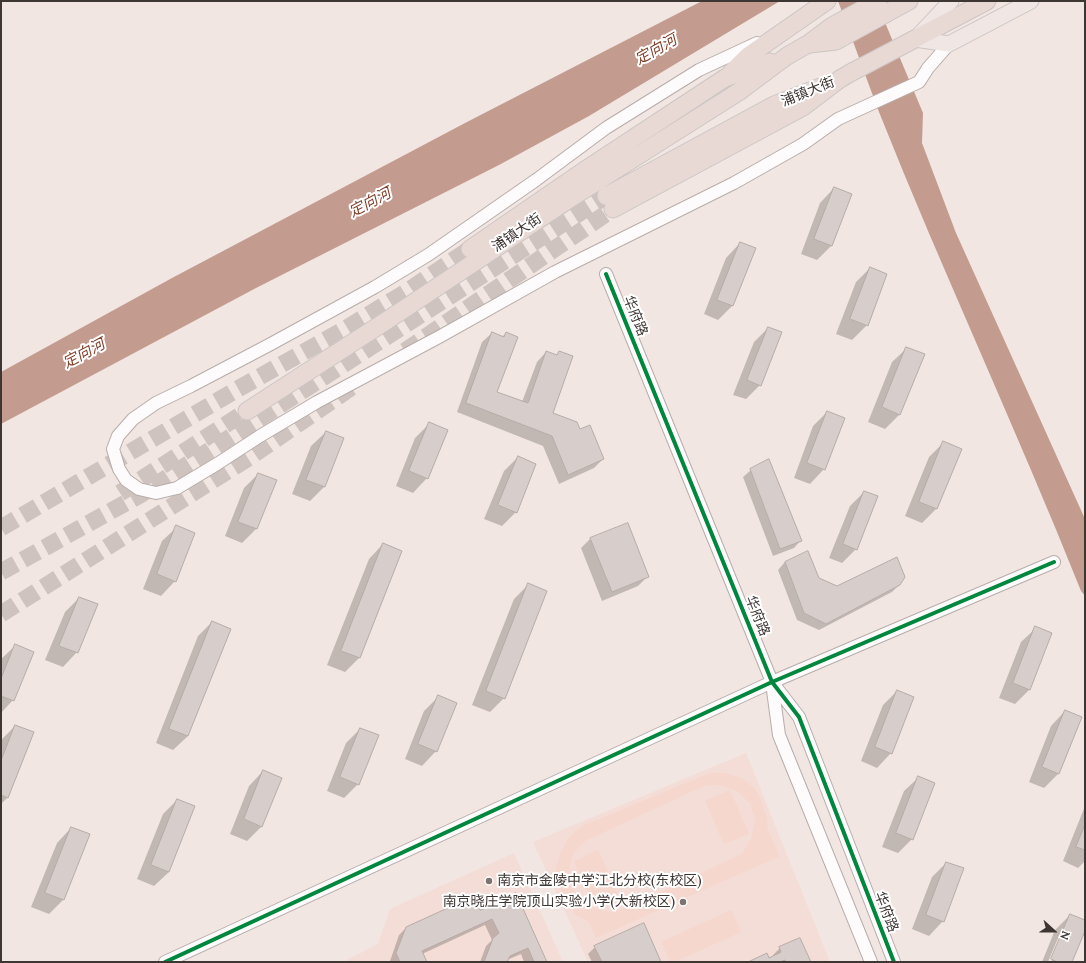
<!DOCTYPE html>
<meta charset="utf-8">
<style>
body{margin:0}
#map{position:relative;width:1086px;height:963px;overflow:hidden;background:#f2e6e2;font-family:Lora,serif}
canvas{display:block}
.frame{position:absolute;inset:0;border:2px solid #3e3633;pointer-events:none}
.north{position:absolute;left:1034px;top:911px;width:40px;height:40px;-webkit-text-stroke:3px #fff;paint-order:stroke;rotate:111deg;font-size:11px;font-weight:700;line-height:16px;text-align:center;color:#3e3633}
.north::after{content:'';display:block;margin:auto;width:14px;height:18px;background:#3e3633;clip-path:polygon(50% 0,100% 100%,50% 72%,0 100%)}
</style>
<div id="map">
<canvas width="1086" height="963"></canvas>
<div class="frame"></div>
<div class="north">N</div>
</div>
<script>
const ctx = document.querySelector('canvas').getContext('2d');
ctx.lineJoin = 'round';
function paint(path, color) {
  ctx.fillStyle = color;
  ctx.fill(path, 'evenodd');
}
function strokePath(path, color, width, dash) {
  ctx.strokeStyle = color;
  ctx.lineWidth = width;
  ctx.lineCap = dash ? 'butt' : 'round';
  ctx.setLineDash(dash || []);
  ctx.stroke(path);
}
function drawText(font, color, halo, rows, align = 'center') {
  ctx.font = font + ' Lora,"Noto Sans SC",serif';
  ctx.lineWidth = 4;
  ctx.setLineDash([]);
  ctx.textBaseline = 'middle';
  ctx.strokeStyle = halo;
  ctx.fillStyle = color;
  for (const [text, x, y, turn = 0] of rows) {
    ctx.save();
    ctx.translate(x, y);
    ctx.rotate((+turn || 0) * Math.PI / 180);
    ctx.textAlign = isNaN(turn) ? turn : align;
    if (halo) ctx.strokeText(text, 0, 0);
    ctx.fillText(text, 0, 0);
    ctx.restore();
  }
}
const built = new Path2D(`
 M746,753L830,962H588L533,842Z
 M514,853L563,962H343L378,944L390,909Z`);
const green = new Path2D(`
 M710,773H725L743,779L755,789L760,798L766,815L768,831L780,856L596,938L589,922L577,916L564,900L558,885L556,868L561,851L569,837L582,826ZM721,785L737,791L750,803L755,821L751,839L742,854L621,910C616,910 610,912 605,911C578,907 562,881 573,855C575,850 581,845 585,841L704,786Z
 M730,790L749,834L724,844L705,801Z
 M598,850L618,894L593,905L574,861Z
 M731,910L741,932L675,962H670L661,942Z`);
const water = new Path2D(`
 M702,1H780L589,116L499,165L256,288L1,424V372L172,278L465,123Z
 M838,1H876L923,113L922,143L956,233L1085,519V596L1081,591C1017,430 943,273 879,112C865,75 852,38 838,1Z`);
const shadow = new Path2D(`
 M834,188L851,194L831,246L817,260L801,254L820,203Z
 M740,243L733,305L718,320L704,314L726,258Z
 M870,268L867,325L852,340L836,334L856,282Z
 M768,328L760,385L746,399L733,395L754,342Z
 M492,333L502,337L506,333L495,393L522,402L537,362L546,352L555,356L559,352L552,413L579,430L603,459L594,468L559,484L543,446L457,412L482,342Z
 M907,348L900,414L885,429L868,422L892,362Z
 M827,412L824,469L810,484L794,478L813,426Z
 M429,424L427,478L413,493L396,486L415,438Z
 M326,432L324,487L310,501L292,494L311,446Z
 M943,443L961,449L936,509L922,523L905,516L929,457Z
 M518,457L516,512L502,526L484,519L504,471Z
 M751,470L801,540L794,548L773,556L743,477Z
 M258,474L256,529L242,543L225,536L244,488Z
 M864,492L856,549L842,563L829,558L850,506Z
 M177,527L175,581L161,596L143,589L162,541Z
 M590,539L648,576L638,586L602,601L581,548Z
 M383,544L401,551L359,658L345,672L327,665L369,559Z
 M785,562L837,587L899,585L892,592L819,630L797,620L778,570Z
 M528,585L504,698L490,712L472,705L514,599Z
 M79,598L77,652L63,667L45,660L65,612Z
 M212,622L188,736L173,750L156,743L198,636Z
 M1036,628L1051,634L1029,690L1015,704L999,698L1021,642Z
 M15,646L13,700L1,713V659Z
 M897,691L891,753L877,768L861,761L883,705Z
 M438,697L436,751L422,766L405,759L424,711Z
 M1065,711L1059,773L1044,788L1029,782L1051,726Z
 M15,726L7,798L1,804V740Z
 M360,729L358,784L344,798L327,791L346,743Z
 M263,771L262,826L247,841L230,834L249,786Z
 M919,777L912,839L898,853L882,847L904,791Z
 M177,800L169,872L154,886L137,879L163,814Z
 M1085,806V861L1078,868L1063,861Z
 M71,828L88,835L63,900L49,914L31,907L57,843Z
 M946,863L943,921L929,936L912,929L932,877Z
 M516,895L545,962H524L521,954L507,960L506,962H480L486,946L492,940L485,925L422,954L426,962H390V961L399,935L407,927L480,912Z
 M1070,915L1085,922V929L1071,962H1051L1064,931H1061L1048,962H1042L1055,930Z
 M595,947L660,962H592L588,954Z
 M780,948L810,962H750L768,959L773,957V955Z`);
const building = new Path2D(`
 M834,187L852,194L832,246L814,239Z
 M740,242L756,248L733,306L717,300Z
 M870,267L887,274L868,326L850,319Z
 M768,327L782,332L761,386L747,380Z
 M492,332L504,337L506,332L518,337L497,392L528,403L546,351L557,355L559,351L573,356L553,413L577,422L580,429L590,425L604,459L568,475L552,436L466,403Z
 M906,347L925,354L900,415L882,407Z
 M827,411L845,418L825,470L807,463Z
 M429,422L448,430L428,479L409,471Z
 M326,431L344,438L325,487L306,480Z
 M943,441L962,449L937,509L919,502Z
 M518,456L536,464L517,513L498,505Z
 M769,459L802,541L780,549L750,469Z
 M258,473L277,480L257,529L238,522Z
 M864,491L878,496L857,550L843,544Z
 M628,523L649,577L612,592L590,538Z
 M176,525L195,533L176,582L157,574Z
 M383,543L402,551L360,658L341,651Z
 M808,551L819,578L837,586L897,557L905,577L900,585L826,624L804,613L785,562Z
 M528,583L547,591L505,699L486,691Z
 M79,597L98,604L78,653L59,646Z
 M212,621L231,629L188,736L169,729Z
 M1035,626L1052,633L1030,690L1013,683Z
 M15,644L34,652L14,701L1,696V679Z
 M897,690L914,697L892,754L875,747Z
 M438,695L457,703L437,752L418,744Z
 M1065,710L1082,717L1059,774L1042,767Z
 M15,725L34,732L8,798L1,795V761Z
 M360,728L379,735L359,785L340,777Z
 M263,770L282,778L262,827L244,819Z
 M918,776L935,783L913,840L896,833Z
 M177,799L195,806L169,872L151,865Z
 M1085,825V850L1076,847Z
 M71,827L90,834L64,900L45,893Z
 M946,862L964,868L944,922L926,915Z
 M516,893L547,962H534L528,948L510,956L507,962H484L493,938L499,933L492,919L422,951L427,962H400L396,953L406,927L474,896L480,910Z
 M1070,914L1085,920V931L1072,962H1057L1051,959Z
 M644,923L661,962H602L594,946Z
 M800,938L811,962H786L785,960L780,962H748L767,953L769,958L781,952L779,947Z`);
const highwayTunnel = new Path2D(`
 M405,351L613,209
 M120,493L247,411
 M1,528L236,390L345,329L406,292L470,249
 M1,572L140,495L606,196
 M1,614L250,457L352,387`);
const minor = new Path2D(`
 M757,43L699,70L606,128L536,180L428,255L375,287L269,345L191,386L156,403L133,419L118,436L113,449L119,469L126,480L139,489L156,493L177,488L217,464L260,436L317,402L439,337L555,272L734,183L803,144L838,119L919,82L928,68L949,44
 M606,274L772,682L799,717L894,962
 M772,683L779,735L871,962
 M165,962L772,682L1054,562`);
const major = new Path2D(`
 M920,34L951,1
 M915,39L949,44L1031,1`);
const highway = new Path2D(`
 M810,44L836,41L909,1
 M730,74L748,56L827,1
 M606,196L774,105L820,87
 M613,209L803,107L840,79L852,72L987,1
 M470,249L585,170L725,78L770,62
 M247,411L386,321L571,198L740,91L787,56L808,44L832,26L878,1`);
const cycleway = new Path2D(`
 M606,274L772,682L799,717L894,962
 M165,962L772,682L1054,562`);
const markers = [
 [489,881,4,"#7d7470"],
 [683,902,4,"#7d7470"]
];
const streetNames = [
 ["浦镇大街",808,92,-22],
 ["浦镇大街",517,233,-34],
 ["华府路",635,316,68],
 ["华府路",757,616,68],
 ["华府路",886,912,69]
];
const poiNames = [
 ["南京市金陵中学江北分校(东校区)",497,881],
 ["南京晓庄学院顶山实验小学(大新校区)",675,902,"right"]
];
const waterNames = [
 ["定向河",656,50,-29],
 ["定向河",370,203,-28],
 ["定向河",84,354,-28]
];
paint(built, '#f4ddd6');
paint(green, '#f5d7ce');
paint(water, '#c49c8f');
paint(shadow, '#0003');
paint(building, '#d7cdca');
strokePath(building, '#b5aca8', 1);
strokePath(highwayTunnel, '#cec3bf', 17, [17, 8]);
strokePath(minor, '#b7adaa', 14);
strokePath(major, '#ccc6c4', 17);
strokePath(highway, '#ccc6c4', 19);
strokePath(minor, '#fdfbfb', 12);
strokePath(major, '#f0e7e4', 15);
strokePath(highway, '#e8d9d4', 17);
strokePath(cycleway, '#00873e', 4);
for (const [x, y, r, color] of markers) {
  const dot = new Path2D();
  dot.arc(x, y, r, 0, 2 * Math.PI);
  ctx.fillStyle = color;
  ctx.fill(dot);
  strokePath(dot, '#fff', 1.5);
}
drawText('14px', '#3e3633', '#fff', streetNames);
drawText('14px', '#3e3633', '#fff', poiNames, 'left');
drawText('italic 15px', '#803d27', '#fff', waterNames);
</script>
